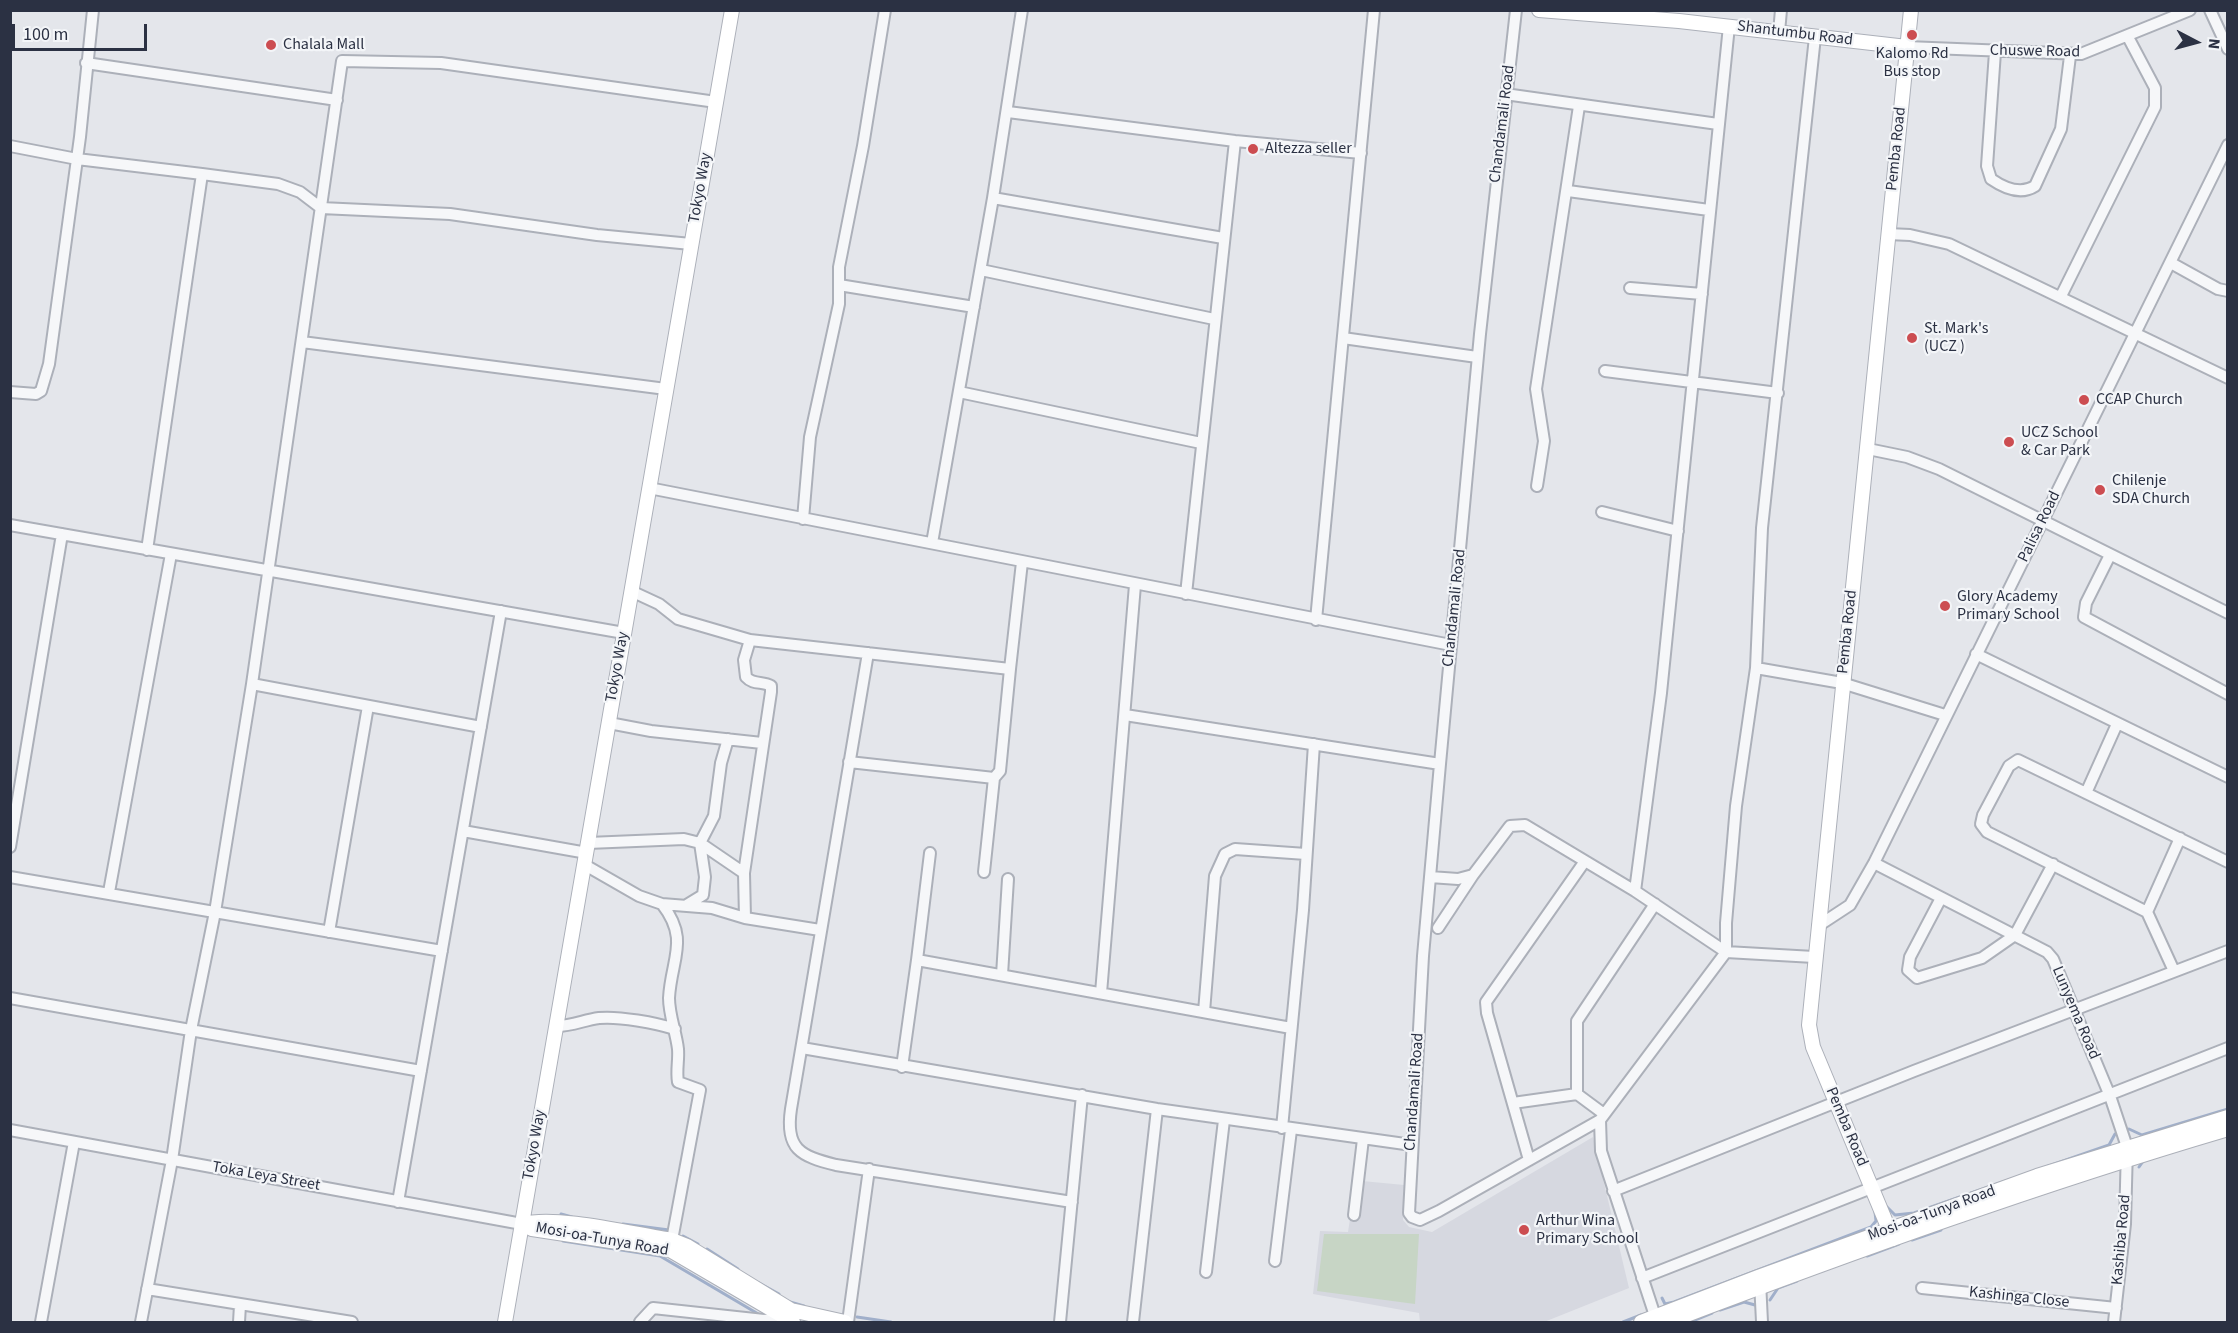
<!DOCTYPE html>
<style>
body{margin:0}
#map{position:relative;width:2238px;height:1333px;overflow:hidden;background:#e4e6eb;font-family:"Source Sans 3",sans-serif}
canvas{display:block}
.frame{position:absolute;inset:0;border:12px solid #2b3143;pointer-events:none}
.north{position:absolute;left:2166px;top:12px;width:60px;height:60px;-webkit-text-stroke:4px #f3f5f8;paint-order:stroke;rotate:96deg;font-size:16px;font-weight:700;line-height:24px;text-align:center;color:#2b3143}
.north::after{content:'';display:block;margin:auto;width:21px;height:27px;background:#2b3143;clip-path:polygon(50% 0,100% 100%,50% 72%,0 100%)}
.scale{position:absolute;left:12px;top:24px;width:135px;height:27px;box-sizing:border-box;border:3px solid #2b3143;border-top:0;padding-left:8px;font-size:18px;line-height:21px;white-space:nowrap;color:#2b3143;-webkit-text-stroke:4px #f3f5f8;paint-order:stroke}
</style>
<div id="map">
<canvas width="2238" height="1333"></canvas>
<div class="frame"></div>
<div class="north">N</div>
<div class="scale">100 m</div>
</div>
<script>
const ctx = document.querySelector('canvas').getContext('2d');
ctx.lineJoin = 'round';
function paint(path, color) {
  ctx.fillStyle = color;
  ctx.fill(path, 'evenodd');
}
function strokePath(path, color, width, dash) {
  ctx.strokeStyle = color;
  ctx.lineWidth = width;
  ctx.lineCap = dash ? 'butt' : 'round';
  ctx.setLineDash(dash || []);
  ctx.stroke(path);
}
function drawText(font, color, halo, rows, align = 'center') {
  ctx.font = font + ' "Source Sans 3",sans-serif';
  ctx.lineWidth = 4.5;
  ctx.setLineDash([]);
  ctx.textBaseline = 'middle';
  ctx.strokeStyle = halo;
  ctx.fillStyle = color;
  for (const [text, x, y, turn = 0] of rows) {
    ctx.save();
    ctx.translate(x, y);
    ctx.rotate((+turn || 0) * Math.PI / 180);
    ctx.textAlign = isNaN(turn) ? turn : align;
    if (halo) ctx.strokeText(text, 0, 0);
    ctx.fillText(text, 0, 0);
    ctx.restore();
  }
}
const built = new Path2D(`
 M1593,1137L1629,1288L1544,1322H1420L1419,1313L1313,1294L1320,1231L1348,1232L1350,1219H1358L1362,1181L1404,1185L1403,1220L1409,1227L1432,1232Z`);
const green = new Path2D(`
 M1324,1234H1419L1415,1304L1317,1291Z`);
const stream = new Path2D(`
 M2129,1129L2142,1135L2228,1109
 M2139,1167L2144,1160
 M1885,1205L1895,1215L1914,1213L2109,1145L2115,1134
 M561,1214L572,1217
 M623,1224L669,1230
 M683,1236L698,1244
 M1912,1240L1941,1230
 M563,1241L660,1256L760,1315
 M707,1249L738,1269
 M1867,1256L1899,1244
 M759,1283L779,1294
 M1662,1298L1665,1304L1674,1302L1871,1227L1876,1221L1875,1212
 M1770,1300L1778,1288L1797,1281
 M790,1302L804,1306
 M1720,1310L1744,1302L1755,1305
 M857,1317L891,1322
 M1623,1322L1641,1315
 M1690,1322L1712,1313`);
const street = new Path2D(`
 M1516,10L1480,334L1440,764L1423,956L1409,1213L1412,1217L1420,1220L1439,1211L1600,1120
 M2210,10L2228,49
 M1779,32L1781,10
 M1907,47L2081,54L2190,10
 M1995,52L1987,166L1991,179C2004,188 2021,195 2035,186L2061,129L2070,56
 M86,63L337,100
 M1505,94L1718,124
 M1008,112L1235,141L1361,153
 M10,146L77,159L202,174L147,550
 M202,174L278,184L300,192L321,208L450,214L597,235L691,244
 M1568,191L1709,210
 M993,198L1223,238
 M1888,234L1910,235L1949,244L2228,378
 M2171,263L2218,289L2228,291
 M981,270L1214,319
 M839,285L974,307
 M1630,288L1702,294
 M2061,296L2155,107V88L2128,37
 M1343,338L1477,357
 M302,342L666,389
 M1605,371L1778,393
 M10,392L36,394L41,391L49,364L80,137L93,10
 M959,392L1201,443
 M1868,449L1907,457L1939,469L2228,613
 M1537,486L1544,441L1536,389L1579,106
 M649,488L1451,645
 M1602,512L1678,531
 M803,519L810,437L839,304V267L863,146L885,10
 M10,525L624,633
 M932,543L993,198L1022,10
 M2110,555L2086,603L2084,617L2228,694
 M631,591L659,604L678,619L750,640L1010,669L1022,562
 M1186,594L1235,141
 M1316,620L1374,10
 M868,653L791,1109C785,1149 800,1156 836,1165L1072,1202
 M1976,654L2228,777
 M1756,668L1842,683L1945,715
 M252,684L481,727
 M1125,715L1440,764
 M609,723L651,731L762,743
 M849,762L994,778L1000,771L1010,669
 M2086,793L2117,724
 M463,831L587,853
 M588,843L684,839L700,843L744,873
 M10,847L62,534
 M1874,863L2047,952L2053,959L2110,1096L2127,1147L2125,1224L2114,1322
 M585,865L639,896L662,904L712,908L745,918L820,930
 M984,872L994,778
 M10,877L442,951
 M1430,877L1458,879L1473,875L1510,826L1525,825L1635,891L1726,952
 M1635,891L1661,693L1729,26
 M109,892L171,554
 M1941,898L1910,957L1908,970L1917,978L1982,958L2015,935L2053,864
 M662,904C690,940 671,959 669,998C669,1015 676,1032 678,1049C679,1060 676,1070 678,1082L700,1090L672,1240
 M685,906L703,895L705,877L700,843L714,816L721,763L728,739
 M2147,912L2180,838
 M745,918L744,873L771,692V686C763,681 753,685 746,677L744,660L750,640
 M1818,926L1850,905L1874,863L2228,145
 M1438,928L1473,875
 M329,932L368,706
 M1726,952V923L1736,806L1756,668L1762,528L1815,37
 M917,960L930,853
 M2174,971L2147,912L1987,832L1981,824L1983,815L2009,766L2018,760L2228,862
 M1002,975L1008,879
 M1101,993L1135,585
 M10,998L421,1071
 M1204,1012L1215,876L1225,854L1235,849L1306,854
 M557,1026C572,1026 584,1020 599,1018C619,1016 656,1023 675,1029
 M802,1048L1157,1109L1412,1145
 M902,1067L917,960L1291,1028
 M1513,1103L1577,1094
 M1604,1114L1577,1094V1021L1655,904
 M1282,1128L1303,910L1314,744
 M10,1130L522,1224
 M1529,1160L1487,1013L1486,1002L1585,861
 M1613,1191L1914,1071L2228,951
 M398,1202L501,611
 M1354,1215L1363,1139
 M1275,1261L1291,1130
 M1206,1272L1224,1120
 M1642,1278L2228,1048
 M1760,1281L1762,1322
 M1922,1288L2116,1308
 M147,1289L352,1322
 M41,1322L74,1142
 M141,1322L172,1160L191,1030L215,912L252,684L342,61L441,63L716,102
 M239,1322L240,1305
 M640,1322L653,1308L764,1320L783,1318L786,1315
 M848,1322L869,1169
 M1060,1322L1082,1095
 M1133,1322L1157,1109
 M1657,1322L1601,1151L1600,1120L1726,952L1814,957`);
const secondary = new Path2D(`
 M1539,10L1679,21L1907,47
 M522,1224C559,1215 632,1234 672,1240L687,1246L791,1310L845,1322
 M524,1225L532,1229L670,1250L793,1322
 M1893,1239L1813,1047L1809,1025L1911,10
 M505,1322L732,10
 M1641,1322L1758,1277L2037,1176L2228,1117
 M1668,1322C1853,1252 2038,1185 2228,1129`);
const markers = [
 [1912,35,6,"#cc4d51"],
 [271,45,6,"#cc4d51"],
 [1253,149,6,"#cc4d51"],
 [1912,338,6,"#cc4d51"],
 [2084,400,6,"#cc4d51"],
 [2009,442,6,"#cc4d51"],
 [2100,490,6,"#cc4d51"],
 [1945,606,6,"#cc4d51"],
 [1524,1230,6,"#cc4d51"]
];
const streetNames = [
 ["Shantumbu Road",1795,34,7],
 ["Chuswe Road",2035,52,1],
 ["Chandamali Road",1503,124,-83],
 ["Pemba Road",1897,149,-84],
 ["Tokyo Way",701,188,-80],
 ["Palisa Road",2040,527,-64],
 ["Chandamali Road",1455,608,-84],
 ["Pemba Road",1848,632,-84],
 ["Tokyo Way",618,667,-80],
 ["Lunyema Road",2075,1013,67],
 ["Chandamali Road",1415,1092,-86],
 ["Pemba Road",1846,1127,67],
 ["Tokyo Way",535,1145,-80],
 ["Toka Leya Street",266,1177,10],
 ["Mosi-oa-Tunya Road",1932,1214,-20],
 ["Mosi-oa-Tunya Road",602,1240,10],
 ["Kashiba Road",2122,1240,-85],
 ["Kashinga Close",2019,1298,6]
];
const poiNames = [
 ["Chalala Mall",283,45],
 ["Kalomo Rd",1912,54,"center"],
 ["Bus stop",1912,72,"center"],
 ["Altezza seller",1265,149],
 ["St. Mark's",1924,329],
 ["(UCZ )",1924,347],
 ["CCAP Church",2096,400],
 ["UCZ School",2021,433],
 ["& Car Park",2021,451],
 ["Chilenje",2112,481],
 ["SDA Church",2112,499],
 ["Glory Academy",1957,597],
 ["Primary School",1957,615],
 ["Arthur Wina",1536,1221],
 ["Primary School",1536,1239]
];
paint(built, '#d6d8e0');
paint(green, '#c7d5c5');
strokePath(stream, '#a0afca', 3);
strokePath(street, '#acb0b9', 14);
strokePath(secondary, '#acb0b9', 16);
strokePath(street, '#f6f7f9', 10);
strokePath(secondary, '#fff', 14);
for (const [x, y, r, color] of markers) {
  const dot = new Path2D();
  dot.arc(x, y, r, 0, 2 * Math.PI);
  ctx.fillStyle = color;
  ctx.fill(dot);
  strokePath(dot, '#f3f5f8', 2);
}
drawText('16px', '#2b3143', '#f3f5f8', streetNames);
drawText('16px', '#2b3143', '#f3f5f8', poiNames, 'left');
</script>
